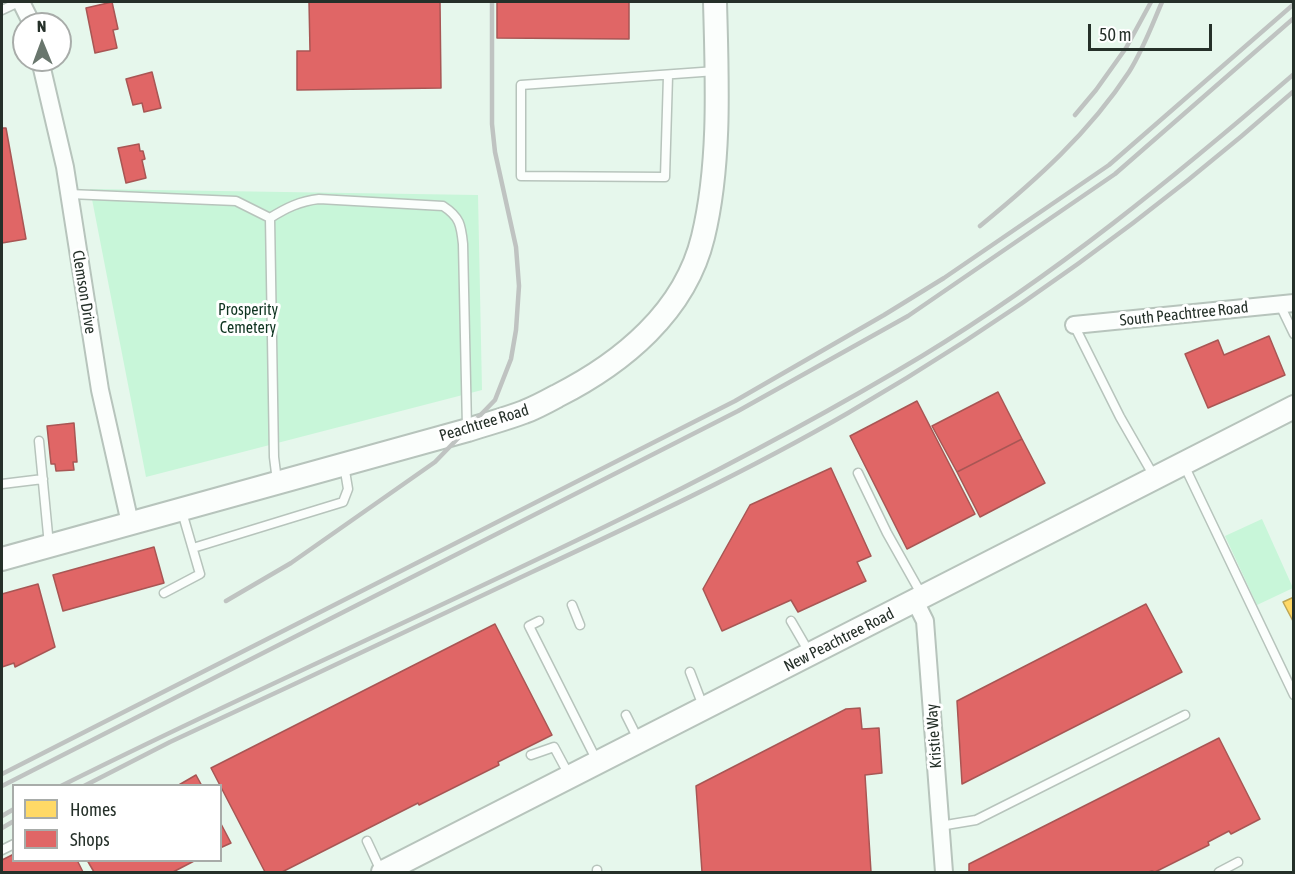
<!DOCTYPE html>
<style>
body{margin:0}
#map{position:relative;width:1295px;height:874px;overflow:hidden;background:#e6f7ec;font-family:"Asap Condensed",sans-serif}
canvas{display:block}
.frame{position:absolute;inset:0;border:3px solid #253029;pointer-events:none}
.legend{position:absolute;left:12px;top:784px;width:210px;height:78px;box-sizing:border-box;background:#fff;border:2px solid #a8aca9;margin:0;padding:8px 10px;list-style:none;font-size:18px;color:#253029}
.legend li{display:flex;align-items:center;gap:12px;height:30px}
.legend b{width:30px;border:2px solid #a8aca9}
.north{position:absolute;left:12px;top:12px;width:60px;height:60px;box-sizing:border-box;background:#fff;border:2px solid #a8aca9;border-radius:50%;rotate:359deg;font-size:16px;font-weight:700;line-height:24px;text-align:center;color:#253029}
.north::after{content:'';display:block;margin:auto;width:21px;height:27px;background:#69766d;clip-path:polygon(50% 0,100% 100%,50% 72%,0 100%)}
.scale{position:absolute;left:1088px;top:24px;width:124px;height:27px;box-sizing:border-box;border:3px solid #253029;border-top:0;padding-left:8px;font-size:18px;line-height:21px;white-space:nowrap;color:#253029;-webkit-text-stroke:4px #fff;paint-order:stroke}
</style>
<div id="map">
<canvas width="1295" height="874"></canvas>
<div class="frame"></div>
<ul class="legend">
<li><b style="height:16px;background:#ffd966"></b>Homes</li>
<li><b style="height:16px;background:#e06666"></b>Shops</li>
</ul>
<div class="north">N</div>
<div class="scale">50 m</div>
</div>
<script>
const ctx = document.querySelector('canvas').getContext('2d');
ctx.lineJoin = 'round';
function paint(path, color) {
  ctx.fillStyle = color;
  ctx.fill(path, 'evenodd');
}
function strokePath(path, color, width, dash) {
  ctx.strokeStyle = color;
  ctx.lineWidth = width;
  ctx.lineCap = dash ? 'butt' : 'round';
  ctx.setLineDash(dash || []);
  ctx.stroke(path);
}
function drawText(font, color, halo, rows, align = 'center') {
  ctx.font = font + ' "Asap Condensed",sans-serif';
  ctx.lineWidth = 6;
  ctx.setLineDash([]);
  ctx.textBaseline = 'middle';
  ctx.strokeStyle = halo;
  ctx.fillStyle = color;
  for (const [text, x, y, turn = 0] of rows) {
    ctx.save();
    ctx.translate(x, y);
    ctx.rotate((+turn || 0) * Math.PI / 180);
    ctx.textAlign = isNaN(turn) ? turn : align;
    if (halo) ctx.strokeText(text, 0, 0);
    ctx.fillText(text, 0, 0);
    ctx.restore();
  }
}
const green = new Path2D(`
 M90,189L478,195L482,390L146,477Z
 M1262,519L1293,588L1257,605L1225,536Z`);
const homes = new Path2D(`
 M1294,597V623L1283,602Z`);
const shops = new Path2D(`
 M112,2L118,29L113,30L117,48L95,53L86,8Z
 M309,2H440L441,88L297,90V51H310Z
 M497,2H629V39L497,38Z
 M152,72L161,108L144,112L142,103L133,105L126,79Z
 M2,128H6L26,239L2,243Z
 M139,144L140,151H143L145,159L142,160L146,178L126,183L118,148Z
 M1269,336L1285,375L1208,408L1185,354L1218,340L1224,355Z
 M998,392L1022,439L957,472L932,426Z
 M917,401L975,514L907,549L850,436Z
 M74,423L77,462H73L74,470L56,471L55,464H51L47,426Z
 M1022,439L1045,483L980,517L957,472Z
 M831,468L871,556L857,562L866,581L798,612L791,600L722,631L703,589L750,505Z
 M154,547L164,583L63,611L53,575Z
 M38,584L55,647L15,667L14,663L2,667V594Z
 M1146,604L1182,672L962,784L957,701Z
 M495,624L552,735L498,762L499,765L419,805L418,803L282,872H265L211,768Z
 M860,708L862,729L879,728L882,773L865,775L871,872H702L696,786L846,709Z
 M1219,738L1260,819L1231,834L1229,831L1208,842L1209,845L1155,872L1152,871L1148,872H969V864Z
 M196,775L202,786H177Z
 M220,822L231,843L220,848Z
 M14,854V860H77L83,872H2V860Z
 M87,860H196L173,872H94Z`);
const lane = new Path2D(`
 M2,10L19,2
 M668,76L665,177L521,176V85L716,71
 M69,194L236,201L270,218L274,457L277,481
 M270,218C286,208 300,201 319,199L443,206C460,217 461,225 463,244L467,428
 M1280,305L1294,334
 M1074,325L1120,417L1155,478
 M39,441L49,545
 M1184,465L1294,695
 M858,473L887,533L923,597
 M2,484L43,479
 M193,548L343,502L348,489L344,465
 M164,593L200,574L182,512
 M572,605L580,625
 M539,621L529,626L598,763
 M791,621L809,652
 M690,672L703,706
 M626,715L639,741
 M531,755L554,747L569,775
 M940,826L976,820L1185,715
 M367,841L381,871
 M2,850L14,844
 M597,870V872
 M1219,872L1238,862`);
const street = new Path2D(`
 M21,2L32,24
 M40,60L65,167L100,390L130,523
 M1074,325L1294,303
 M915,601L925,621L944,872`);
const secondary = new Path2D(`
 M2,559L468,430C486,424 506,419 524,412C535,408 546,402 557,396C622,363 685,312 703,237C721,163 717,78 715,2
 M383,872L1294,407`);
const rail = new Path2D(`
 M1075,115L1096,90L1126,48L1151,2
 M980,226C1036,180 1089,133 1129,72C1143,50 1152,25 1162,2
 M226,601L291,563L435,462L495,400L511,359L516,330L519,286L516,247L495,152L492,124V2
 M2,774L735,401L884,315L944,278L1109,165L1294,4
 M2,786L738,411L908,316L1115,174L1294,18
 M61,786C348,642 647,522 922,356C1055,275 1176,176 1294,74
 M84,786L170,742C291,686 411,629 532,572C639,522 746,472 848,413C1007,321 1156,213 1294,91
 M2,816L14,809
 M2,828L14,821`);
const streetNames = [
 ["Clemson Drive",84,292,81],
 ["South Peachtree Road",1184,314,-6],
 ["Peachtree Road",484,423,-17],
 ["New Peachtree Road",839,640,-27],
 ["Kristie Way",934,736,-94]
];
const parkNames = [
 ["Prosperity",248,310],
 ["Cemetery",248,328]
];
paint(green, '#c8f6d9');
paint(homes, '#ffd966');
strokePath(homes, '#bea654', 1.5);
paint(shops, '#e06666');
strokePath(shops, '#a85654', 1.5);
strokePath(lane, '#b7c4bc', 11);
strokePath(street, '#b7c4bc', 20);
strokePath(secondary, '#b7c4bc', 26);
strokePath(lane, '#fbfefc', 8);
strokePath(street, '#fbfefc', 16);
strokePath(secondary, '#fbfefc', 22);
strokePath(rail, '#bfc3c1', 4.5);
drawText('16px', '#253029', '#fff', streetNames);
drawText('16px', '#0e3420', '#fff', parkNames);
</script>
